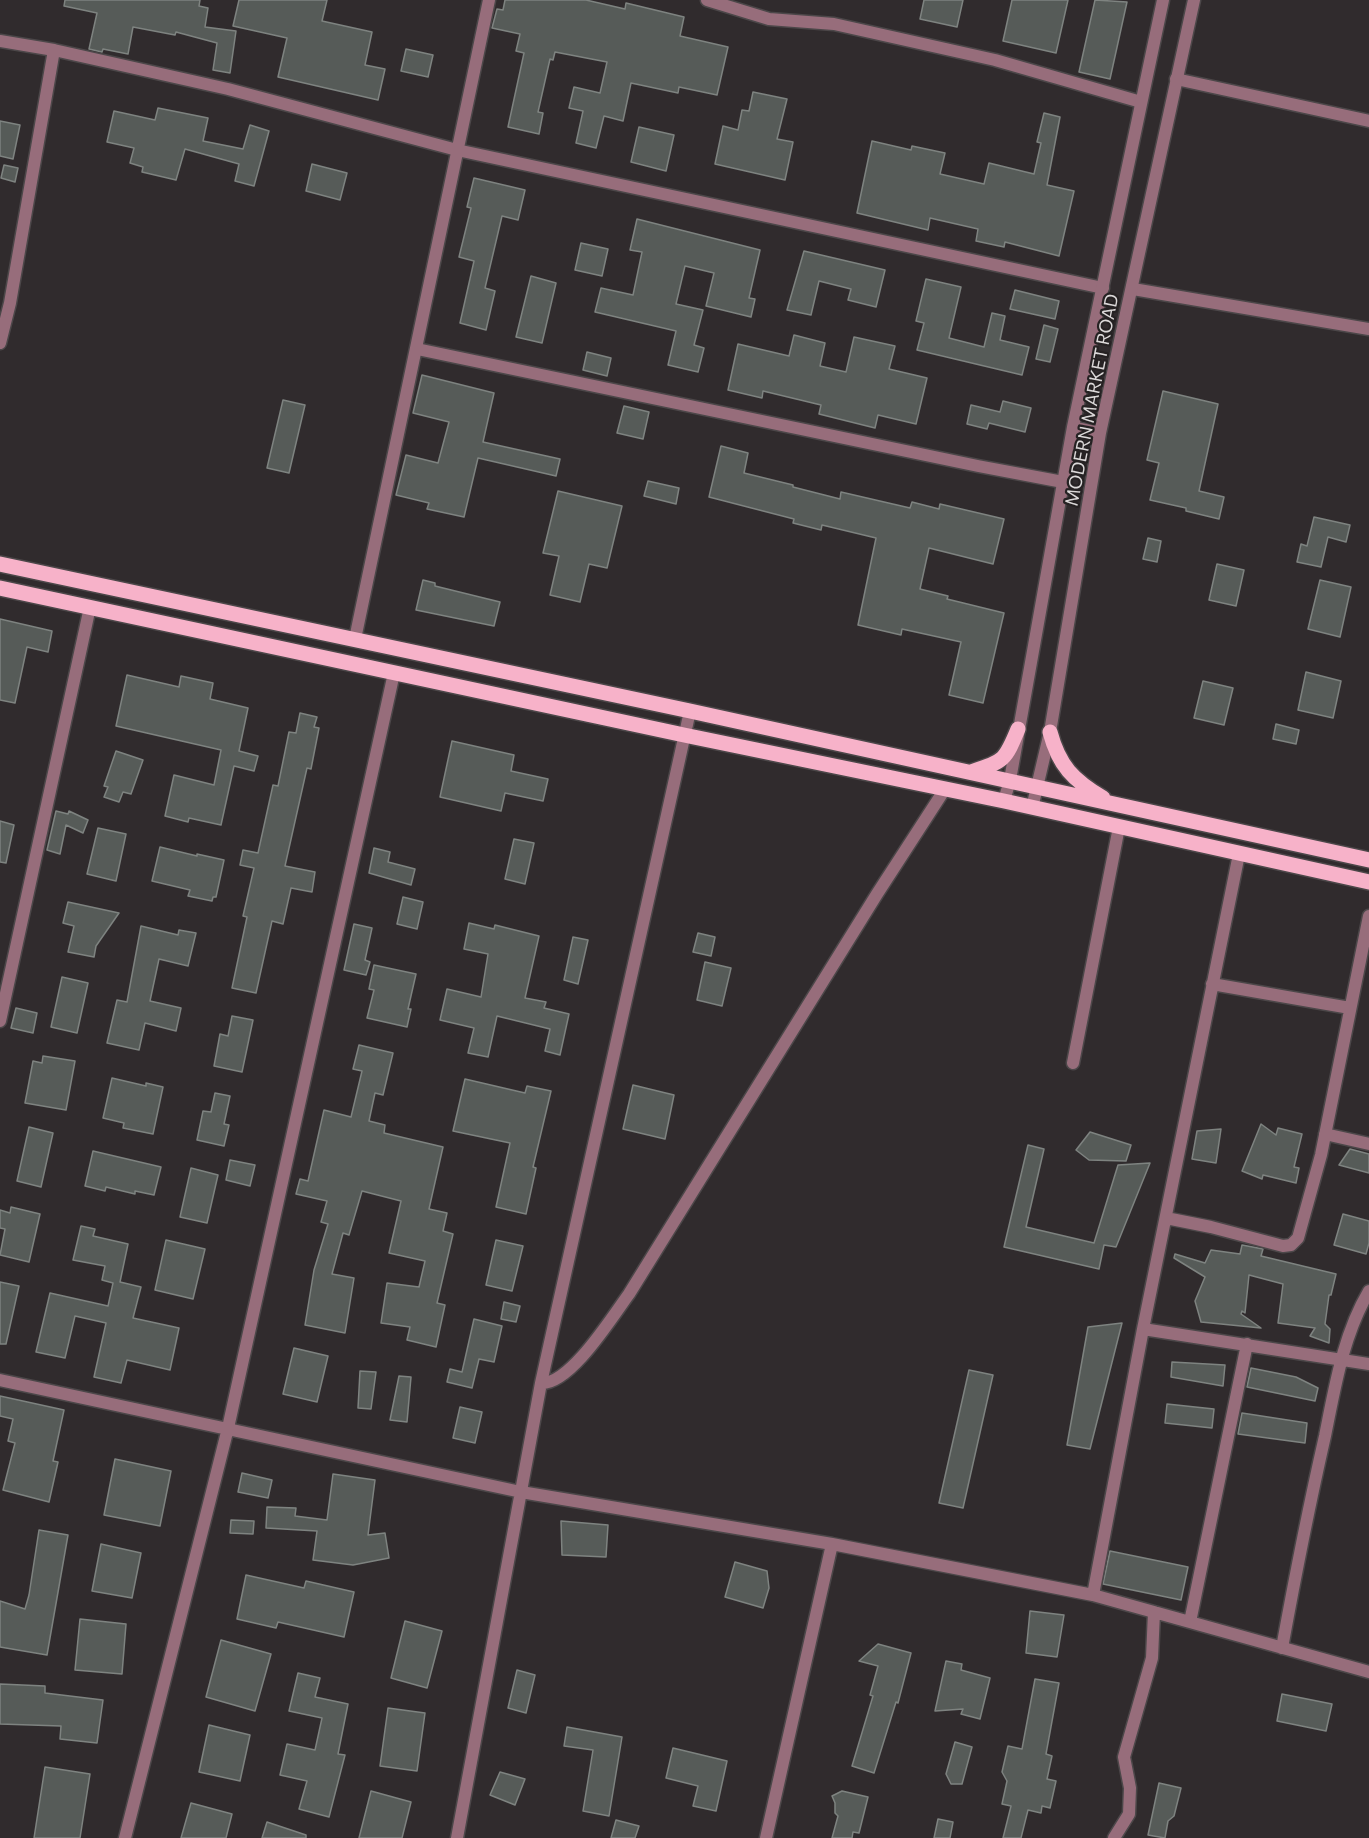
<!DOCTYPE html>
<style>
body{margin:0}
canvas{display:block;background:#302b2d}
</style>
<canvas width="1369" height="1838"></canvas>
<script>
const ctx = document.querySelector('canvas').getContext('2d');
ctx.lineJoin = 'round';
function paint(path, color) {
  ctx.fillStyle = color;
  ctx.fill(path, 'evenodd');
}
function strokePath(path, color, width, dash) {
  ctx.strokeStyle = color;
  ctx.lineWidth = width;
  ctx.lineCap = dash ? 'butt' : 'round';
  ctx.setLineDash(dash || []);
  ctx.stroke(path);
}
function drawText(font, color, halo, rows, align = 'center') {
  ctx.font = font + ' Commissioner,sans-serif';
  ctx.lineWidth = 4.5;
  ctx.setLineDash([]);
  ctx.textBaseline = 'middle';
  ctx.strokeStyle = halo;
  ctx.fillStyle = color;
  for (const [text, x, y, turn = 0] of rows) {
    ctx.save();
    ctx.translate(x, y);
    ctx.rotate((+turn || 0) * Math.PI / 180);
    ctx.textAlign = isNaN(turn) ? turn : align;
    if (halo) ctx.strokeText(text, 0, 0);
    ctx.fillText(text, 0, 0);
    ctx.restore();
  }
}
const building = new Path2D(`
 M65,0H200L199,6L208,8L205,27L236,31L230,73L213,70L217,43L176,32L175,35L133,27L128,54L103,49L102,52L89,49L97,13L64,6Z
 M239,0H327L322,21L372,32L365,65L385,69L378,100L278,77L287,38L233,26Z
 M505,0H586L625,9L626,3L684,17L680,36L728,47L717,95L679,87L678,93L631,83L623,121L604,116L596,148L576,143L583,111L569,108L574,87L600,93L607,62L555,52L553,60L550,59L538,112L543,113L539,134L508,127L524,53L516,51L520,34L492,28L497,9L503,10Z
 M924,0H963L957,27L920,19Z
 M1012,0H1068L1056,53L1003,41Z
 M1095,0L1127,2L1110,79L1079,72Z
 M406,49L433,55L428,77L401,71Z
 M753,92L787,99L777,139L793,142L785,180L715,164L723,126L738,130L742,110L749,111Z
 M158,108L208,118L203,141L243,149L250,125L269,131L254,186L235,181L239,164L185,149L176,180L142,172L143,167L130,163L134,148L107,142L114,111L155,120Z
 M1044,113L1060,117L1047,185L1074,191L1059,256L1005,242L1004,247L976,241L978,229L930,218L928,230L857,213L872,141L911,150L912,146L945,153L940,174L984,184L989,163L1034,174L1041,143L1037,142Z
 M0,121L20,125L13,159L0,156Z
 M639,127L674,135L666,171L631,162Z
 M312,164L347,173L340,200L306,191Z
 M4,165L18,168L15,182L1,178Z
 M474,178L525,190L518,220L502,216L485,288L495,291L486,330L460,323L474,261L459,257L471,208L467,207Z
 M637,219L760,250L749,298L755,299L751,317L706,306L714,273L685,266L676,304L703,310L694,345L704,348L698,372L668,365L676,331L595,312L601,288L633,295L642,252L630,250Z
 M581,243L608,249L602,276L575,270Z
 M804,251L885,270L876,307L848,300L851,289L819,281L811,315L787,310Z
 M531,276L556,283L542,343L516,337Z
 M926,279L961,287L949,338L984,347L992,313L1005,316L1000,340L1029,347L1022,375L917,350L924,323L916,321Z
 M1015,290L1059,301L1055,319L1010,309Z
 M1044,325L1058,329L1050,362L1036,359Z
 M794,335L825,343L820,366L846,372L854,337L895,346L889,369L927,378L916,424L878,415L875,428L819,414L821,405L763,391L762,398L728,390L738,344L789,356Z
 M587,352L611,358L607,376L583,370Z
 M422,375L494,393L483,442L560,459L556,476L478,458L464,517L427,509L429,503L396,495L406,455L438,463L449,422L413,413Z
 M1163,391L1218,404L1199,491L1224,497L1219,519L1186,511V508L1150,500L1159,463L1147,460Z
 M283,400L305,405L289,473L267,468Z
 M1003,401L1031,408L1025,432L989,423L987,429L967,424L971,405L1000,412Z
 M624,406L649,412L643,439L617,433Z
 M721,446L748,453L744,473L793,485V487L840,499L841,492L910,508L912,502L939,509L940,504L1004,519L993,564L929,548L920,589L948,596L947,599L1004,613L983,703L949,695L961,642L902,629L901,635L858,625L876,538L822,525L821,530L793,523L794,519L709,497Z
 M648,481L679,488L676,504L644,496Z
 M558,491L622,506L607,568L589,564L580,602L550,595L559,556L543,553Z
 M1314,517L1350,525L1346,542L1328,537L1321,567L1297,562L1301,544L1307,546Z
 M1148,538L1161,541L1157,562L1143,559Z
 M1217,564L1244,570L1236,606L1209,600Z
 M423,580L435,583V586L500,602L494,626L416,610Z
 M1320,580L1351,587L1340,637L1308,629Z
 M0,619L52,631L48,652L27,647L15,703L0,700Z
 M1306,672L1341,681L1333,718L1298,710Z
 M127,675L179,687L181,676L213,683L210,699L248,708L239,751L258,756L254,771L234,766L221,825L189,818L188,822L165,816L174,775L214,785L221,750L116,726Z
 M1203,681L1233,688L1224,725L1194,718Z
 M300,713L317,717L314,727L319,728L311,769L307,768L285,866L315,872L312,892L291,888L283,924L272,921L256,993L232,988L247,917L243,916L254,868L240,865L243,850L258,853L273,785L278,786L289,732L296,733Z
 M1276,724L1299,730L1296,744L1273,739Z
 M452,741L514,755L511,771L548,779L543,801L505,793L501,811L440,797Z
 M116,751L143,760L131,794L123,792L119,802L104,797L108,787L104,786Z
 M56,811L68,814L69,811L88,820L83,833L66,825L60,854L47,850Z
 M0,821L14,825L6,863L0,862Z
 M98,828L126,834L116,881L87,874Z
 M514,839L534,843L525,884L505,879Z
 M160,847L197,856V854L224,860L216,897H213L212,901L188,896L190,890L152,881Z
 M374,848L390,852L388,862L415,869L411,885L369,873Z
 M403,897L423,902L417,929L397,924Z
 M68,902L119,913L96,946L94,957L68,952L74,926L63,923Z
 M469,923L494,929L495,925L539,936L525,998L546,1002L544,1008L569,1014L560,1055L545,1051L550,1029L497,1016L488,1057L468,1053L474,1028L440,1020L447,989L481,997L488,954L464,949Z
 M354,924L372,928L365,960L370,962L366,975L344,970Z
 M141,926L178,935L179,930L196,933L188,966L159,959L150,1001L181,1008L176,1031L145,1023L139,1050L107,1043L117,1000L127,1002Z
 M698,933L715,937L711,956L693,952Z
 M573,937L588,940L578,984L564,980Z
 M705,962L731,968L722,1006L697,1000Z
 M374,965L416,974L408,1009H411L407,1027L367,1018L374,990L369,989Z
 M62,977L88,983L77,1033L51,1027Z
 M16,1008L37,1013L33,1033L11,1028Z
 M232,1016L253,1020L242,1072L214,1066L220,1034L228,1036Z
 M359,1045L393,1053L383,1095L375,1093L369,1121L385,1125L384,1133L443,1147L429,1209L447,1213L443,1231L453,1234L437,1303L445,1305L436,1347L407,1340L410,1327L381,1323L387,1283L419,1287L425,1261L389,1253L401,1201L362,1191L349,1235L343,1233L332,1274L354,1278L345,1333L305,1325L314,1270L328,1224L321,1222L327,1201L296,1194L300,1179L308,1181L324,1110L351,1117L362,1071L353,1069Z
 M43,1056L75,1061L66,1110L25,1103L33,1061L42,1063Z
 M112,1078L146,1086V1083L163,1087L153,1134L123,1128L124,1123L103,1118Z
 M465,1079L525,1093L527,1086L551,1091L533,1167L536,1168L526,1214L496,1207L510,1143L453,1131Z
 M633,1085L674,1095L665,1139L623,1129Z
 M215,1093L230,1096L224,1124L229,1125L224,1146L197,1140L203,1111L211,1112Z
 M1261,1124L1276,1135L1278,1128L1302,1134L1294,1167L1299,1168L1296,1183L1263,1175L1262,1179L1242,1171Z
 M29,1127L53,1133L41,1187L17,1181Z
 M1221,1129L1216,1163L1192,1159L1197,1131Z
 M1090,1132L1131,1145L1126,1161L1089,1160L1076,1150Z
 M1028,1145L1044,1149L1026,1227L1094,1243L1118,1165L1150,1163L1116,1247L1104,1245L1099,1269L1004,1247Z
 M1350,1149L1369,1154V1173L1339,1165Z
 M93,1151L161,1167L154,1195L135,1191V1194L106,1187L105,1191L85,1186Z
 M230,1160L255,1165L250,1186L226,1180Z
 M191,1168L218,1175L207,1223L180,1217Z
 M11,1207L40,1214L29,1262L0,1255L5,1229L0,1228V1210L10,1213Z
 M1343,1214L1369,1221V1243L1366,1254L1334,1245Z
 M81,1226L95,1229L93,1236L128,1244L120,1282L141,1287L133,1318L179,1328L170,1370L127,1360L121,1383L94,1377L106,1323L75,1316L65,1358L36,1352L50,1293L108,1306L113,1283L102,1280L105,1266L73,1260Z
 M166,1240L205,1249L193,1299L155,1290Z
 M496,1240L523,1246L512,1291L486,1285Z
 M1242,1245L1263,1249L1261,1256L1336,1274L1331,1295H1329L1325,1324L1330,1329L1329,1343L1310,1336L1315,1328L1278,1323L1283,1284L1249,1275L1245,1313L1242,1311L1241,1314L1261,1328L1201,1322L1195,1301L1205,1277L1174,1258L1175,1254L1205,1263L1211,1250L1240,1254Z
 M0,1282L19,1286L6,1344H0Z
 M504,1302L520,1306L516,1322L501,1319Z
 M474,1319L502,1326L494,1362L479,1359L472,1388L447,1382L450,1369L462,1372Z
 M1122,1323L1090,1449L1067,1445L1088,1327Z
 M294,1348L328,1356L317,1402L283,1394Z
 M1172,1362L1225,1365L1223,1386L1171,1377Z
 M1251,1368L1296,1377L1318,1388L1315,1401L1247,1387Z
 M969,1370L993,1375L963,1508L939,1503Z
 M360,1371L376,1372L371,1409L358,1408Z
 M399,1376L411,1377L407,1422L390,1420Z
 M0,1396L64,1410L53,1461L58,1462L49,1502L3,1490L15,1443L8,1441L13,1419L0,1416Z
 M1167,1404L1214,1409L1212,1428L1165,1423Z
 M460,1407L482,1412L475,1443L453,1438Z
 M1242,1413L1307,1423L1305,1443L1238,1434Z
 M115,1459L171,1471L160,1526L104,1515Z
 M242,1473L272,1480L268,1498L238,1492Z
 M333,1474L375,1480L368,1535L385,1533L389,1558L353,1565L313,1560L317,1531L266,1528L267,1507L296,1508L295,1516L327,1520Z
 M231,1520L254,1521L253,1534L230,1533Z
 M561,1521L608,1525L606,1557L562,1555Z
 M39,1530L68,1535L47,1655L0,1647V1601L25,1609L29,1595Z
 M101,1544L141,1553L132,1598L92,1591Z
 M1110,1551L1188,1567L1181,1600L1103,1584Z
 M735,1562L767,1571L769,1588L763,1608L725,1597Z
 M246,1575L304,1588L306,1581L354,1592L344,1637L278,1622L276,1628L237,1619Z
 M1030,1611L1064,1615L1057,1657L1026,1653Z
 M80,1619L126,1624L122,1674L75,1670Z
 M405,1621L442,1631L427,1688L391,1678Z
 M221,1640L271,1654L255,1711L206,1697Z
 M878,1644L911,1653L898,1703L896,1702L874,1773L852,1766L873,1696L870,1695L878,1666L859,1661Z
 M946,1661L962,1664L961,1670L990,1678L980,1719L961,1714L963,1709L935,1711Z
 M517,1670L535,1675L526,1713L508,1708Z
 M298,1673L320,1678L315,1697L348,1704L338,1754L345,1755L329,1817L299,1809L307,1781L280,1775L287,1744L315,1750L322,1718L289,1711Z
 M1035,1679L1059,1683L1046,1754L1052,1756L1047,1779L1056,1781L1050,1808L1042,1806L1041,1813L1028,1810L1021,1838H1003L1011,1806L1002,1804L1007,1781L1002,1772L1008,1746L1022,1749Z
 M0,1684L45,1686V1693L103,1700L97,1743L60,1739L61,1726L0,1724Z
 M1282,1694L1332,1704L1326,1731L1277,1721Z
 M388,1708L425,1713L417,1771L380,1766Z
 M209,1725L250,1735L240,1781L199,1772Z
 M567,1727L622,1737L609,1816L583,1811L593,1750L564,1746Z
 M955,1742L972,1747L962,1784H951L946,1774Z
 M673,1748L727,1761L716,1811L693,1806L698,1786L666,1778Z
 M45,1767L90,1774L80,1838H34Z
 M500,1772L525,1779L515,1805L490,1795Z
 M1159,1783L1181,1788L1174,1816L1168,1821L1165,1838L1148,1835Z
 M371,1791L411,1802L402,1838H359Z
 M842,1791L868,1797L859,1833L853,1832L852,1838H832L838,1816L835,1813V1803L832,1796Z
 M191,1803L232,1814L226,1838H181Z
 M938,1819L953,1822L950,1838H934Z
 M616,1820L639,1826L635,1838H611Z
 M267,1822L306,1835V1838H262Z`);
const minor = new Path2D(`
 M707,0L769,19L834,24L995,60L1141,102
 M0,41L54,50L228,89L457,150L1103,288
 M1176,79L1369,121
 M1133,289L1369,329
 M0,343L10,303L54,50
 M417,349L978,466L1063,482
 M355,639L489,0
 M1212,984L1350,1008
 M0,1021L90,607
 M1073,1063L1119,827
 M1325,1134L1369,1144
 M1166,1218L1211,1227L1283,1246L1291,1245L1298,1238L1321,1155L1369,916
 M1143,1329L1369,1364
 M0,1380L521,1492L832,1544L1093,1595L1369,1672
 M541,1383C570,1385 612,1317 629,1294L877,894L945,789
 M1093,1595L1143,1329L1239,854
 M1190,1622L1247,1344
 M1282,1648C1295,1577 1309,1506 1325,1436C1335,1387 1343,1335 1369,1291
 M125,1838L228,1428L394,673
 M457,1838L541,1383L690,711
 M766,1838L832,1544
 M1114,1838L1129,1814L1130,1788L1124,1757L1152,1658L1154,1612`);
const tertiary = new Path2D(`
 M1073,427L1100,433
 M1004,801L1010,780L1073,427L1163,0
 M1032,808L1050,732L1100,433L1194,0`);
const primary = new Path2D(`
 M0,564L690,711L1369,860
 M0,588L684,735L1004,801L1369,882
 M1050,732C1059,766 1073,780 1103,798
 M971,772C1004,761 1005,761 1018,729`);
const streetNames = [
 ["MODERN MARKET ROAD",1092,400,-79]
];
paint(building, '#565b58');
strokePath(building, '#7e8380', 1.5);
strokePath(minor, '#4c4749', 15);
strokePath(tertiary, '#4c4749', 15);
strokePath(primary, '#4c4749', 18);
strokePath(minor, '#976d7b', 12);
strokePath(tertiary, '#976d7b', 12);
strokePath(primary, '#f7b2c9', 15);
drawText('18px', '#dcd9d9', '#262223', streetNames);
</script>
